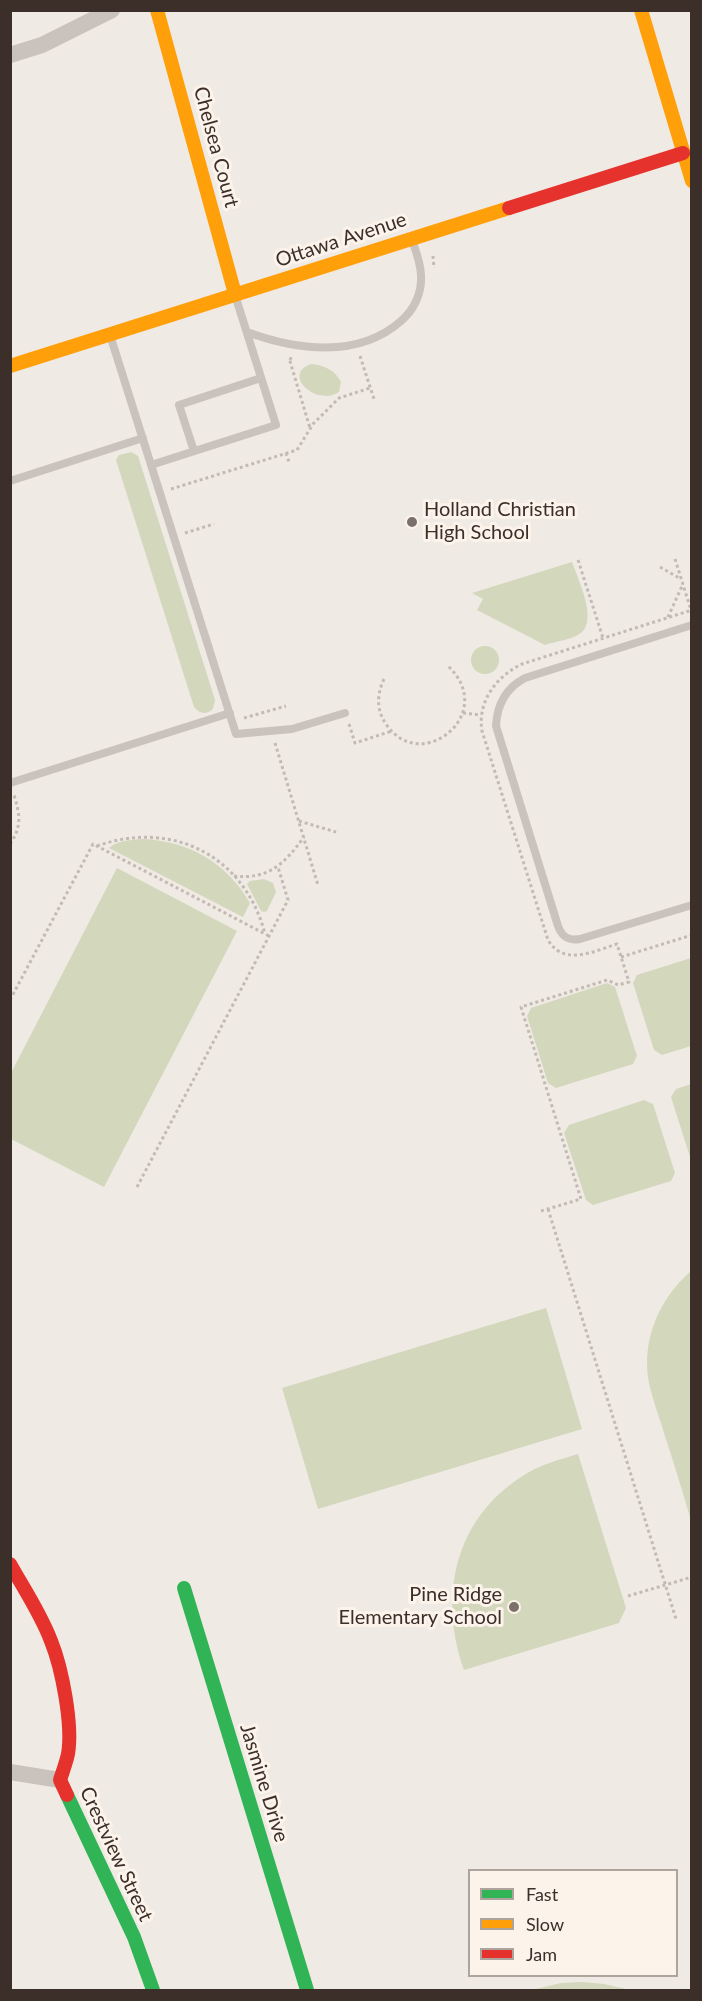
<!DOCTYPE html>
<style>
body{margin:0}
#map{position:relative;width:702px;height:2001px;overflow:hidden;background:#f0eae4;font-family:Lato,sans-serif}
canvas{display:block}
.frame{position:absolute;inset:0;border:12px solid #3c2e29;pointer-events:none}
.legend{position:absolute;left:468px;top:1869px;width:210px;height:108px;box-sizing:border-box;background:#fcf3eb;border:2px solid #afa49d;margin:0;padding:8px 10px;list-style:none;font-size:18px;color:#3c2e29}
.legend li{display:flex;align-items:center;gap:12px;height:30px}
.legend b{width:30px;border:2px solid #afa49d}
</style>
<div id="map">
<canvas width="702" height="2001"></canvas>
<div class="frame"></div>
<ul class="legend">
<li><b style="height:8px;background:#30b455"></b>Fast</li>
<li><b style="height:8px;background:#ff9f0a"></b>Slow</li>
<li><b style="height:8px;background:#e5322d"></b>Jam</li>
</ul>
</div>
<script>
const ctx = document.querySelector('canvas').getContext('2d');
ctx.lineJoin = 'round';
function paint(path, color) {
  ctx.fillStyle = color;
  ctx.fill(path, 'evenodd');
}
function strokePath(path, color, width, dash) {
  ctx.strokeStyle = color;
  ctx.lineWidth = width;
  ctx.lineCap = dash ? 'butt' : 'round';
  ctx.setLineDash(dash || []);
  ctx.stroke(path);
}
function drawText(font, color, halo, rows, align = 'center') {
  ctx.font = font + ' Lato,sans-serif';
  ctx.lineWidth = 6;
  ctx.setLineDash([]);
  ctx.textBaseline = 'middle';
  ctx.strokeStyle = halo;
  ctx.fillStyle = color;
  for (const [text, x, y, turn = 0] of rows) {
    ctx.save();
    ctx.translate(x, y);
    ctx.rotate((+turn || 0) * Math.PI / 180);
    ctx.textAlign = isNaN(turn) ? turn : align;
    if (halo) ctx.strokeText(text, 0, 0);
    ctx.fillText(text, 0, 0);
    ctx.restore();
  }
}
const green = new Path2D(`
 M311,364C324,365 335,370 341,382L339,392C317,407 281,375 311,364Z
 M131,452L138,456L215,700L213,709C206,715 200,714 194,707L116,460L119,455Z
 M572,562C578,579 598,620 581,633C572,640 556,641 545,645L477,610L483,599L472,593Z
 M471 660a14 14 0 1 1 28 0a14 14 0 1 1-28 0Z
 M143,839C189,841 227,863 250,903L243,917L109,848C118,840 131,840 143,839Z
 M117,868L237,931L104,1187L11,1139V1073Z
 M264,879L273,883L276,892L267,911L264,912L261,911L247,884L250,881Z
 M691,958V1046L662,1055L654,1050L633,983L637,975Z
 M607,983L615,987L637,1056L633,1064L556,1088L548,1083L527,1016L531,1008Z
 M691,1084H692L691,1160L671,1097L676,1089Z
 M644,1100L653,1104L675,1173L671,1181L593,1205L586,1200L564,1133L569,1125Z
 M691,1271V1521C683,1492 674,1464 665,1436C660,1419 653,1401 649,1383C641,1340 659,1299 691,1271Z
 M546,1308L582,1429L318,1509L282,1388Z
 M578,1454L626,1608L619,1623L464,1670C437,1593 456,1513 531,1471C545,1463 562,1459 578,1454Z
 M582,1982L604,1984L630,1990H532L561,1983Z`);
const path = new Path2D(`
 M433,256L434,268
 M360,356L374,399
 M292,359L289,358L310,428
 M286,453L289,462
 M171,489L297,450L313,424L339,398L370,388
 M185,533L214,524
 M675,559L691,610
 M578,560L603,638
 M660,567L681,579
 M668,617L683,584
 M384,679C377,694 376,710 386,724C420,776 499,714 448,666
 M463,713L481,715
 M244,718L286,706
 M349,724L355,743L392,731
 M275,743L318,885
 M299,821L336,832
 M10,844C22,827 20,814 14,795
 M97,846C172,819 245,856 265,934
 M234,876C269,880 285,863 304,837
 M621,957L692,935
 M10,1000L93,844L269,936
 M137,1187L288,900L278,867
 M548,1209L676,1619
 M541,1211L581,1199L521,1007L607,980L618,985L629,982L617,944C594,951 564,967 548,940L482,731C477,701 497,676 522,664L692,610
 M628,1596L692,1577`);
const lane = new Path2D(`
 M247,332C296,350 358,359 401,321C414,310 422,293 421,276C421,264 416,251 412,240
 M110,335L236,734L292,729L345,713
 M194,451L179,405L261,378
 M151,465L276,425L235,295
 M10,481L143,438
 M692,625L525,678C506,688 497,704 496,726L558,926C562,937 569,941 580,939L692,905
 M10,783L230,713`);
const street = new Path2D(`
 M10,55L42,45L112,10
 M10,1772L60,1780`);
const fast = new Path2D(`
 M184,1588L307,1990
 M67,1795L134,1937L153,1990`);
const slow = new Path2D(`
 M157,10L235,294
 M641,10L692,181
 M10,366L509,208`);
const jam = new Path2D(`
 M509,208L683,153
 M10,1564C24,1589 41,1614 51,1641C62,1668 73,1725 68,1754C66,1763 63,1771 60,1780L67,1795`);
const markers = [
 [412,522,6,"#7b706a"],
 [514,1607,6,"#7b706a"]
];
const streetNames = [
 ["Chelsea Court",216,147,75],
 ["Ottawa Avenue",341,240,-18],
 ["Jasmine Drive",264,1783,73],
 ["Crestview Street",116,1854,65]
];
const poiNames = [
 ["Holland Christian",424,510],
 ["High School",424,533],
 ["Pine Ridge",502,1595,"right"],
 ["Elementary School",502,1618,"right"]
];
paint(green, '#d3d7bc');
strokePath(path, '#c3bab4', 3, [3, 3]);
strokePath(lane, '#cac2bc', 8);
strokePath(street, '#cac2bc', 16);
strokePath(fast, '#30b455', 14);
strokePath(slow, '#ff9f0a', 14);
strokePath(jam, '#e5322d', 14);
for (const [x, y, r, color] of markers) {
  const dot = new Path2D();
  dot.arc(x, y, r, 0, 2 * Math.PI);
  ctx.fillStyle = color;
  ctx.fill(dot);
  strokePath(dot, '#fcf3eb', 2);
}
drawText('20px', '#3c2e29', '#fcf3eb', streetNames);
drawText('20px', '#3c2e29', '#fcf3eb', poiNames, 'left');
</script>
